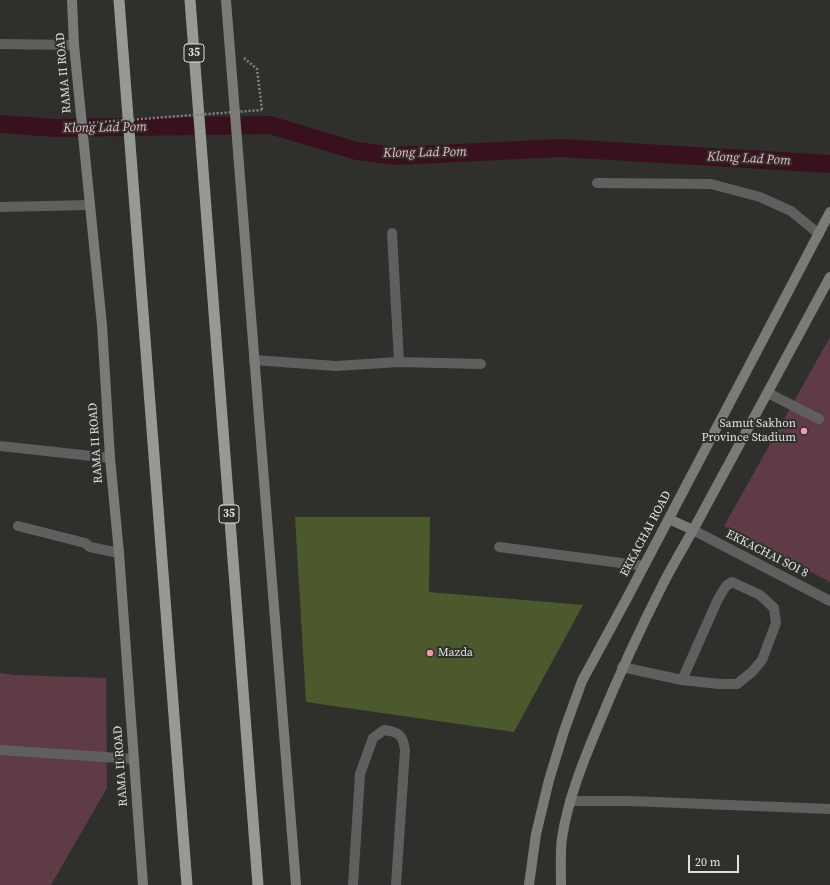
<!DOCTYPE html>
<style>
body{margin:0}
#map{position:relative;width:830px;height:885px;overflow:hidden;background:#2f302b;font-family:"Source Serif 4",serif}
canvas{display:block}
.scale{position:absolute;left:688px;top:855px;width:51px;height:18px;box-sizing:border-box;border:2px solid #dfe1dd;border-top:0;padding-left:5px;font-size:12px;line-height:14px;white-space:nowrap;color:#dfe1dd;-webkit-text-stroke:3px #2f302b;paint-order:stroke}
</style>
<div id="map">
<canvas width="830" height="885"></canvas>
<div class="scale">20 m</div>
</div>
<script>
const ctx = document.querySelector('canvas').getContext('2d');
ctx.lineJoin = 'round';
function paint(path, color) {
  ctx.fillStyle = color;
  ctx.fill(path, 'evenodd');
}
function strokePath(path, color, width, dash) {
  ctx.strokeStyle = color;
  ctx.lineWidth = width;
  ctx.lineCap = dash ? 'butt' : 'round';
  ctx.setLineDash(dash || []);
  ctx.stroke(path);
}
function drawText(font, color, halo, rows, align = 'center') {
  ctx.font = font + ' "Source Serif 4",serif';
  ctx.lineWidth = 4;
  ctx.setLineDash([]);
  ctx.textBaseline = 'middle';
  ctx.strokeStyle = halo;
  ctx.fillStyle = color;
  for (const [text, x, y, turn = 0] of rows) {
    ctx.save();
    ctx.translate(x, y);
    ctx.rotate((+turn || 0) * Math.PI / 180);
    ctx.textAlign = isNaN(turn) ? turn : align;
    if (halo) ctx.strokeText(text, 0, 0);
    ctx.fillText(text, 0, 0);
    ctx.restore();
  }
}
const green = new Path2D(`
 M830,337V582L724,526Z
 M0,673L14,675L106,678L107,788L51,885H0Z`);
const canal = new Path2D(`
 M0,124L55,128L270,125L357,151L395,156L561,148L830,164`);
const building = new Path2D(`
 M295,517H430L429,592L583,605L514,732L306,702Z`);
const path = new Path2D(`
 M244,58L257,69L262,110`);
const service = new Path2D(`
 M597,183L711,184L760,197L791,211L819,234
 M0,207L90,205
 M392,233L399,362
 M768,393L819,419
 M0,446L110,458
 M18,526L81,542L85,543L90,547L119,553
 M499,547L644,566
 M0,750L134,759
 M353,885L360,774L373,738L384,730C399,732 403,735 405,750L396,885`);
const minor = new Path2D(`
 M0,44L74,45
 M254,360L336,366L399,362L481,364
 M693,530L830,601
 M622,667L682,680L719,684H737L752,672L762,660L776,623L774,608L760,595L732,582L726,586L718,599L682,680
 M570,801H629L830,809`);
const secondary = new Path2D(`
 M72,0L74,45L102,325L110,458L119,553L143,885
 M226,0L296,885
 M669,519L693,530
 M529,885L536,834L549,780L564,731L582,681L626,600L830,212
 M561,885C561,870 560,853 562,838C568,799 583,762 598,726C618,677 640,629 664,582C677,557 692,533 705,508C747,431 789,354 830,277`);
const trunk = new Path2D(`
 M119,0L187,885
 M190,0L258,885`);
const pathBridge = new Path2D(`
 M73,124L262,110`);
const markers = [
 [804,431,4,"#f19ab3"],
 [430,653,4,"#f19ab3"]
];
const shields = [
 [194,53,20],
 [229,514,20]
];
const shieldNames = [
 ["35",194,53],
 ["35",229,514]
];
const streetNames = [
 ["RAMA II ROAD",64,73,-95],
 ["RAMA II ROAD",96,443,-94],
 ["EKKACHAI ROAD",646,534,-62],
 ["EKKACHAI SOI 8",767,554,27],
 ["RAMA II ROAD",121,766,-94]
];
const poiNames = [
 ["Samut Sakhon",796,424],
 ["Province Stadium",796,438],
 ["Mazda",438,653,"left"]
];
const waterNames = [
 ["Klong Lad Pom",105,128,-1],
 ["Klong Lad Pom",425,153,-1],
 ["Klong Lad Pom",749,159,3]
];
paint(green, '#5f3b46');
strokePath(canal, '#39101e', 18);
paint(building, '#4c592d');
strokePath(path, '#82847f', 2.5, [2, 2]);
strokePath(service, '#5f605e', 10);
strokePath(minor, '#5f605e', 10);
strokePath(secondary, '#7a7b77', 10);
strokePath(trunk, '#979993', 11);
strokePath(pathBridge, '#82847f', 2.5, [2, 2]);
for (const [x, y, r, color] of markers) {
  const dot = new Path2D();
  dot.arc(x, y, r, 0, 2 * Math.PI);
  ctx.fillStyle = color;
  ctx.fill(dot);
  strokePath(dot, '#2f302b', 1.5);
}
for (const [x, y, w] of shields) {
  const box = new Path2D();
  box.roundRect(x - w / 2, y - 9, w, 18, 3);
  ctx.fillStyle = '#2f302b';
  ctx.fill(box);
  strokePath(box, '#dfe1dd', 1);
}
drawText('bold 11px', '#dfe1dd', null, shieldNames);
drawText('12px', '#dfe1dd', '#2f302b', streetNames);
drawText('12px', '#dfe1dd', '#2f302b', poiNames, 'right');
drawText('italic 13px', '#f8b8c9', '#2f302b', waterNames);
</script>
